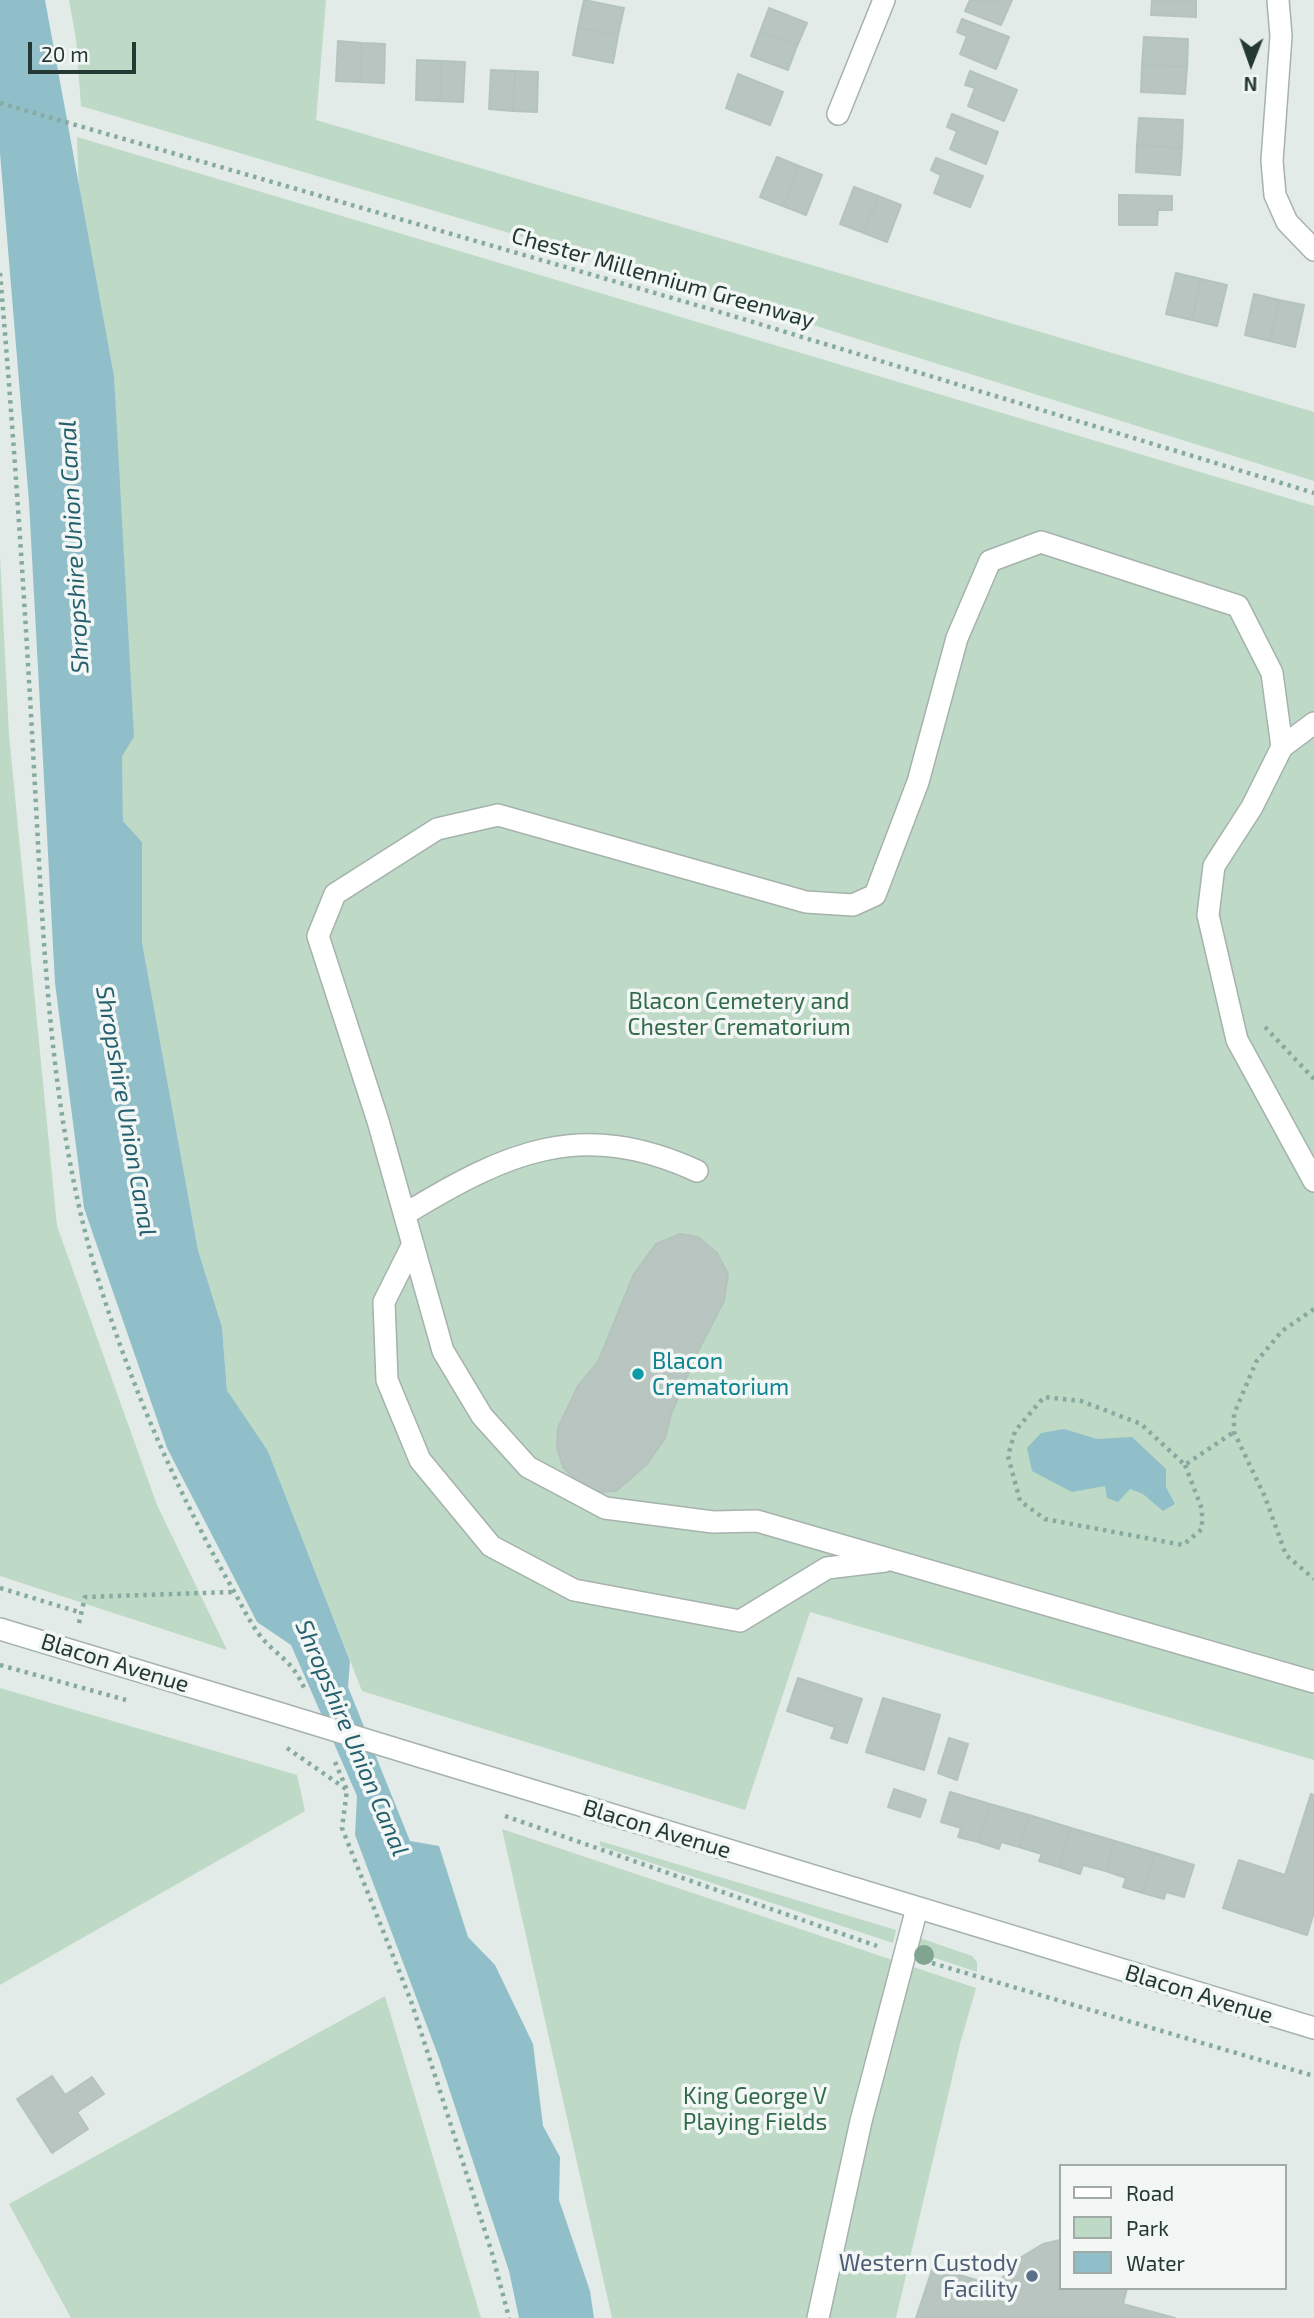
<!DOCTYPE html>
<style>
body{margin:0}
#map{position:relative;width:1314px;height:2318px;overflow:hidden;background:#e2ebe7;font-family:"Exo 2",sans-serif}
canvas{display:block}
.legend{position:absolute;left:1059px;top:2164px;width:228px;height:126px;box-sizing:border-box;background:#f2f7f5;border:2px solid #a0aba8;margin:0;padding:9px 12px;list-style:none;font-size:21px;color:#243934}
.legend li{display:flex;align-items:center;gap:14px;height:35px}
.legend b{width:35px;border:2px solid #a0aba8}
.north{position:absolute;left:1216px;top:28px;width:70px;height:70px;-webkit-text-stroke:5px #f2f7f5;paint-order:stroke;rotate:181deg;font-size:19px;font-weight:700;line-height:28px;text-align:center;color:#243934}
.north::after{content:'';display:block;margin:auto;width:24px;height:32px;background:#243934;clip-path:polygon(50% 0,100% 100%,50% 72%,0 100%)}
.scale{position:absolute;left:28px;top:42px;width:108px;height:32px;box-sizing:border-box;border:4px solid #243934;border-top:0;padding-left:9px;font-size:21px;line-height:24px;white-space:nowrap;color:#243934;-webkit-text-stroke:5px #f2f7f5;paint-order:stroke}
</style>
<div id="map">
<canvas width="1314" height="2318"></canvas>
<ul class="legend">
<li><b style="height:9px;background:#fff"></b>Road</li>
<li><b style="height:19px;background:#bed9c6"></b>Park</li>
<li><b style="height:19px;background:#91bfc9"></b>Water</li>
</ul>
<div class="north">N</div>
<div class="scale">20 m</div>
</div>
<script>
const ctx = document.querySelector('canvas').getContext('2d');
ctx.lineJoin = 'round';
function paint(path, color) {
  ctx.fillStyle = color;
  ctx.fill(path, 'evenodd');
}
function strokePath(path, color, width, dash) {
  ctx.strokeStyle = color;
  ctx.lineWidth = width;
  ctx.lineCap = dash ? 'butt' : 'round';
  ctx.setLineDash(dash || []);
  ctx.stroke(path);
}
function drawText(font, color, halo, rows, align = 'center') {
  ctx.font = font + ' "Exo 2",sans-serif';
  ctx.lineWidth = 7;
  ctx.setLineDash([]);
  ctx.textBaseline = 'middle';
  ctx.strokeStyle = halo;
  ctx.fillStyle = color;
  for (const [text, x, y, turn = 0] of rows) {
    ctx.save();
    ctx.translate(x, y);
    ctx.rotate((+turn || 0) * Math.PI / 180);
    ctx.textAlign = isNaN(turn) ? turn : align;
    if (halo) ctx.strokeText(text, 0, 0);
    ctx.fillText(text, 0, 0);
    ctx.restore();
  }
}
const green = new Path2D(`
 M69,0H326L316,120L1314,412V481L678,283L81,106L76,39Z
 M77,137L1314,506V1760L810,1612L745,1810L362,1691L268,1451L227,1390L222,1327L198,1250L142,942V842L123,821L114,376L79,196Z
 M0,556L9,735L57,1226L157,1505L227,1650L0,1576Z
 M0,1688L297,1775L305,1811L0,1985Z
 M502,1829L976,1988L960,2044L896,2318H612Z
 M600,1841L896,1930L893,1943L600,1846Z
 M917,1937L972,1956L977,1962V1972L914,1951Z
 M385,1996L481,2318H71L9,2204Z`);
const water = new Path2D(`
 M0,0H45L114,376L134,737L122,756L123,821L142,842V942L198,1250L222,1327L227,1390L268,1451L350,1661L348,1687L410,1841L439,1846L468,1937L495,1965L533,2044L543,2126L560,2157L559,2200L590,2291L594,2318H519L509,2271L439,2058L355,1835L357,1796L291,1645L257,1622L167,1448L84,1208L55,983L29,502L0,153Z
 M1064,1429L1097,1439L1132,1437L1166,1469V1487L1175,1504L1163,1511L1143,1494L1130,1489L1118,1502L1107,1498L1105,1486L1072,1492L1032,1471L1027,1448L1041,1433Z`);
const building = new Path2D(`
 M584,0L624,8L618,35L578,28Z
 M970,0H1012L1001,25L965,11Z
 M1152,0H1196V17L1151,15Z
 M769,8L807,23L797,46L760,32Z
 M962,19L1009,37L996,69L960,54L967,36L957,32Z
 M578,28L618,35L613,63L573,55Z
 M760,32L797,46L788,70L751,56Z
 M1144,37L1188,39L1187,67L1142,65Z
 M338,41L362,43L360,82L336,81Z
 M362,43L385,44L384,83L360,82Z
 M417,60L441,61L440,101L416,100Z
 M441,61L465,62L463,102L440,101Z
 M1142,65L1187,67L1185,94L1141,92Z
 M491,70L515,71L513,111L489,109Z
 M515,71L538,72L537,112L513,111Z
 M970,71L1017,90L1004,121L968,106L975,88L965,85Z
 M738,74L783,92L770,125L726,108Z
 M952,114L998,132L986,164L950,149L957,131L947,127Z
 M1139,118L1183,120L1182,148L1137,145Z
 M1137,145L1182,148L1180,175L1136,172Z
 M777,157L799,166L783,206L760,197Z
 M936,158L983,176L970,207L934,193L941,175L931,170Z
 M799,166L822,175L806,215L783,206Z
 M854,187L878,196L864,233L840,224Z
 M1119,195L1172,196V210H1158L1157,225H1119Z
 M878,196L901,205L887,242L864,233Z
 M1176,273L1201,279L1192,320L1166,314Z
 M1201,279L1227,285L1217,326L1192,320Z
 M1254,294L1279,300L1270,341L1245,335Z
 M1279,300L1304,305L1295,347L1270,341Z
 M680,1234L698,1237L717,1253L728,1274L724,1301L697,1353L671,1414L665,1438L647,1464L616,1491L600,1492L580,1484L563,1467L557,1448L558,1428L578,1386L598,1362L634,1274L656,1244Z
 M798,1678L862,1699L847,1743L831,1738L835,1727L787,1711Z
 M883,1698L940,1715L924,1770L866,1752Z
 M949,1738L968,1744L957,1780L938,1773Z
 M894,1789L926,1800L920,1817L888,1807Z
 M950,1792L990,1804L978,1842L958,1837L961,1828L941,1822Z
 M1311,1794L1314,1795V1912L1307,1935L1223,1908L1239,1860L1285,1875Z
 M990,1804L1029,1815L1019,1847L1001,1842L999,1849L978,1842Z
 M1029,1815L1071,1828L1059,1867L1039,1861L1042,1854L1019,1847Z
 M1071,1828L1115,1841L1106,1871L1083,1865L1080,1874L1059,1867Z
 M1115,1841L1155,1853L1143,1893L1123,1887L1126,1878L1106,1871Z
 M1155,1853L1194,1865L1184,1897L1166,1892L1164,1899L1143,1893Z
 M52,2076L65,2095L92,2077L104,2094L77,2112L88,2129L52,2153L17,2099Z
 M1060,2240V2288H1127L1123,2304L1175,2318H916L933,2267L996,2286L1018,2259L1043,2244Z`);
const path = new Path2D(`
 M0,103L710,309L1314,493
 M0,273C14,438 25,603 34,769C44,948 49,1133 106,1304C139,1405 183,1503 236,1595C243,1608 250,1622 258,1633C277,1658 291,1657 305,1690
 M1265,1027L1314,1079
 M1314,1309L1282,1331L1256,1362L1234,1414V1432L1265,1497L1286,1555L1314,1579
 M1185,1465L1202,1509V1529L1183,1545L1045,1519L1020,1501L1008,1456L1015,1431L1044,1397L1081,1401L1141,1424L1185,1465L1234,1432
 M0,1588L79,1612
 M79,1623L85,1597L233,1592
 M0,1665L126,1700
 M287,1748L346,1789
 M335,1762L347,1790L342,1828L411,2001L492,2253L509,2318
 M505,1816L877,1946
 M932,1963L1314,2076`);
const minor = new Path2D(`
 M1278,0L1281,36L1272,161L1275,195L1287,222L1314,250
 M838,114L884,0
 M1314,723L1282,747L1252,807L1214,866L1208,915L1237,1040L1314,1181
 M1282,747L1272,673L1238,606L1041,542L990,561L957,638L918,782L875,895L853,905L806,902L498,815L437,829L335,894L318,936L378,1121L443,1351L482,1416L528,1467L605,1508L713,1522L757,1521L1314,1682
 M405,1214C507,1152 581,1118 697,1171
 M413,1244L384,1302L387,1380L420,1460L491,1546L574,1590L740,1621L827,1568L885,1561
 M0,1629L275,1712
 M422,1757L1314,2028
 M818,2318L861,2121L917,1908`);
const minorBridge = new Path2D(`
 M275,1712L422,1757`);
const trees = [
 [924,1955]
];
const markers = [
 [638,1374,7,"#0f9aa8"],
 [1032,2276,7,"#5c6f8a"]
];
const streetNames = [
 ["Chester Millennium Greenway",663,278,16],
 ["Blacon Avenue",115,1663,17],
 ["Blacon Avenue",657,1829,17],
 ["Blacon Avenue",1199,1994,17]
];
const parkNames = [
 ["Blacon Cemetery and",739,1001],
 ["Chester Crematorium",739,1027],
 ["King George V",755,2096],
 ["Playing Fields",755,2122]
];
const cultureNames = [
 ["Blacon",652,1361],
 ["Crematorium",652,1387]
];
const serviceNames = [
 ["Western Custody",1018,2263],
 ["Facility",1018,2289]
];
const waterNames = [
 ["Shropshire Union Canal",74,547,-93],
 ["Shropshire Union Canal",126,1111,80],
 ["Shropshire Union Canal",352,1738,67]
];
paint(green, '#bed9c6');
paint(water, '#91bfc9');
paint(building, '#b8c5c0');
strokePath(building, '#b5c3be', 2);
strokePath(minor, '#a5b2ae', 24);
strokePath(path, '#87aaa0', 4.5, [3.5, 5]);
strokePath(minor, '#fff', 21);
strokePath(minorBridge, '#a5b2ae', 24, []);
strokePath(minorBridge, '#fff', 21);
ctx.fillStyle = '#82a591';
for (const [x, y] of trees) {
  ctx.beginPath();
  ctx.arc(x, y, 10, 0, 2 * Math.PI);
  ctx.fill();
}
for (const [x, y, r, color] of markers) {
  const dot = new Path2D();
  dot.arc(x, y, r, 0, 2 * Math.PI);
  ctx.fillStyle = color;
  ctx.fill(dot);
  strokePath(dot, '#f2f7f5', 2.5);
}
drawText('23px', '#243934', '#f2f7f5', streetNames);
drawText('23px', '#336b4a', '#f2f7f5', parkNames);
drawText('23px', '#0d838f', '#f2f7f5', cultureNames, 'left');
drawText('23px', '#4e5e75', '#f2f7f5', serviceNames, 'right');
drawText('italic 24px', '#26606e', '#f2f7f5', waterNames);
</script>
